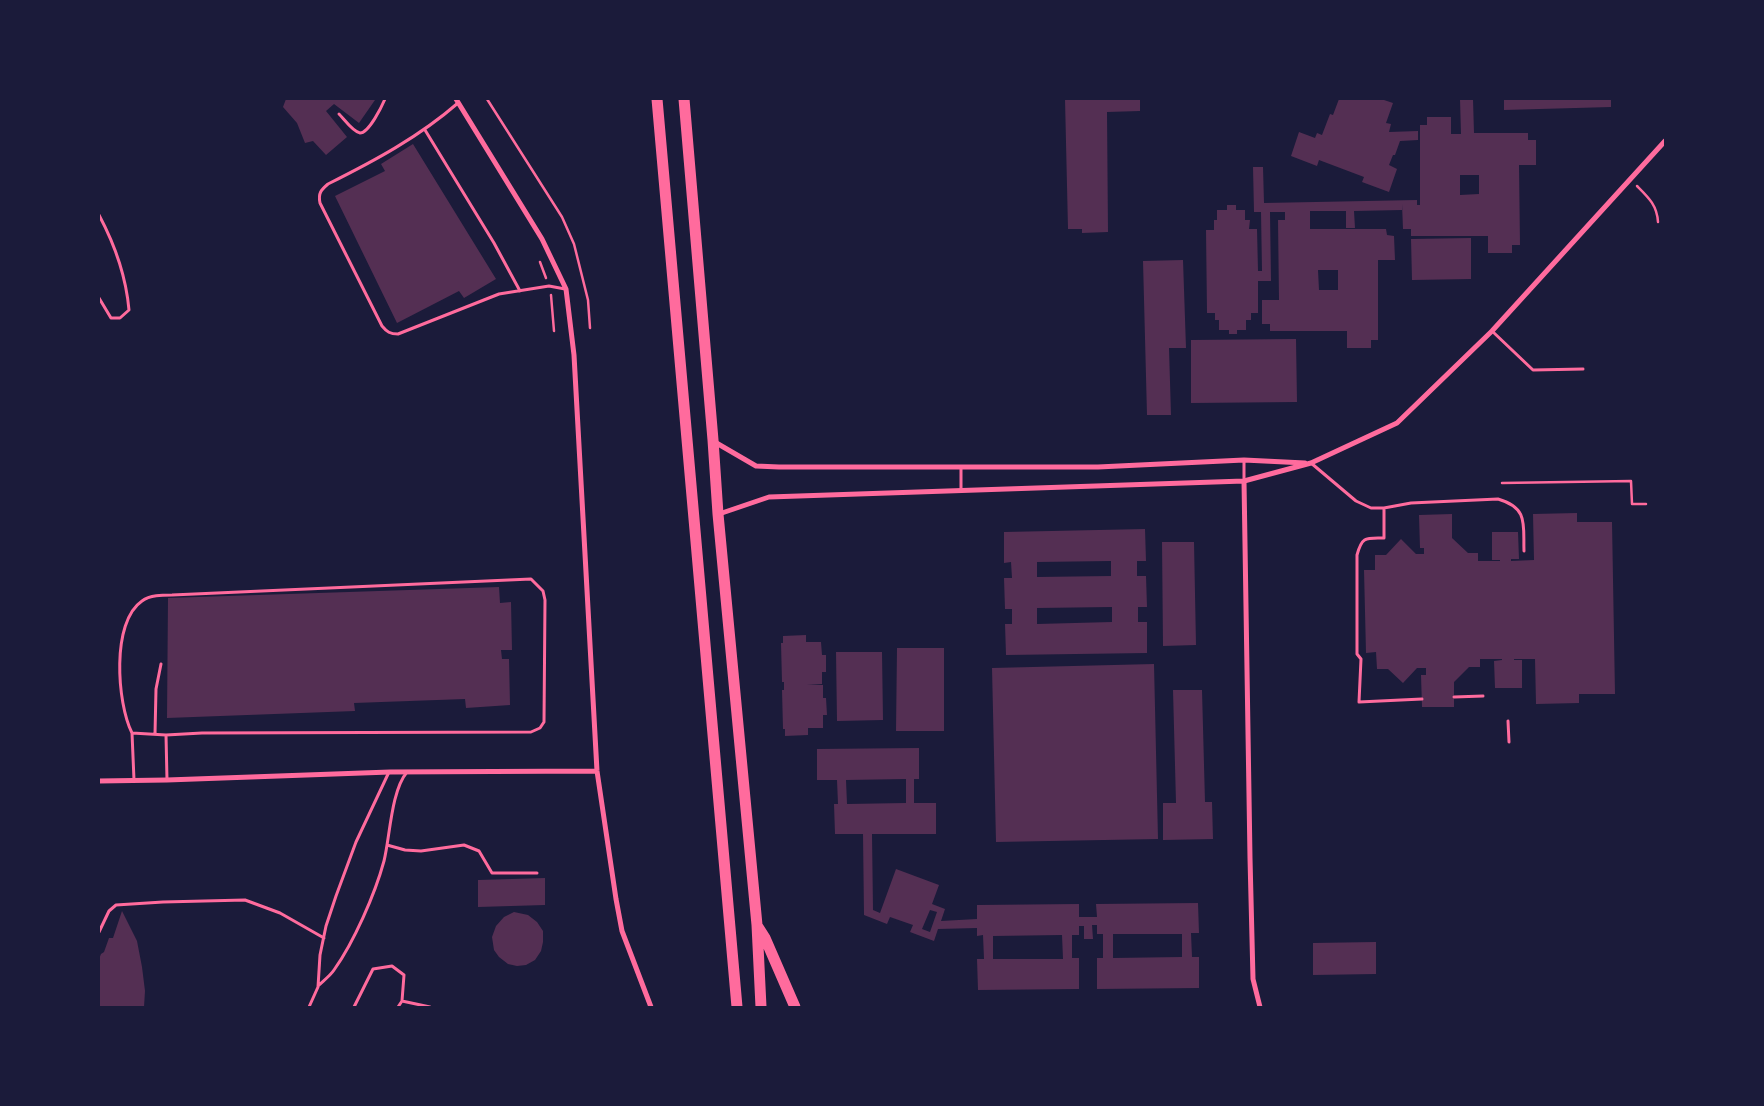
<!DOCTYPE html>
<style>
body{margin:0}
#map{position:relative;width:1764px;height:1106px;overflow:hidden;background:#1b1b3a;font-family:Arial,sans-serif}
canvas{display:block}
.frame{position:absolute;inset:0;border:100px solid #1b1b3a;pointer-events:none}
</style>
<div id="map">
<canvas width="1764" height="1106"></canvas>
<div class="frame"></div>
</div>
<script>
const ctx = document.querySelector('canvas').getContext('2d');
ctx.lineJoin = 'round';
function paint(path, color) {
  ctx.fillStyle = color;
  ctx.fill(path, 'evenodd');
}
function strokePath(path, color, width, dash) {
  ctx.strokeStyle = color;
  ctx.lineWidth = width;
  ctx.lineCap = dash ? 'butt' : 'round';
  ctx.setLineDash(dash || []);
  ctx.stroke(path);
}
const building = new Path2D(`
 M286,99H373L375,100L359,123L334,104L326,111L347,137L326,155L313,141L305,143L297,123L283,107Z
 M1065,99H1140V111L1107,112L1108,232L1082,233V229H1068Z
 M1339,99H1381L1393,103L1386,123L1391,124L1389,132L1418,131V140L1400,141L1395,155H1393L1389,165L1397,169L1389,192L1362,182L1364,177L1319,160L1317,166L1291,156L1299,132L1315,138L1317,133L1322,135L1330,114L1333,115Z
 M1460,99H1473L1474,133H1528V140H1536V165H1519L1520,245H1512V253H1488V236H1411V229H1403L1402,204V210L1354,211L1355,228H1346V211H1310V229H1386L1387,235L1394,236L1395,260H1378V340H1371V348H1347V331H1270V324H1262V300H1279L1278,220H1285V212H1270L1271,281H1258V313H1251V320H1246V330H1237V334H1229V330H1219V320H1215V313H1207L1206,230H1214V220H1217V210H1227V205H1236V210H1245V220H1250L1249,229H1257L1258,271H1262L1261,212H1254L1253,167H1263L1264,203L1417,200V205H1420V125H1427V117H1451V134H1461ZM1460,175H1479V194L1460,195ZM1318,270H1338V290H1319Z
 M1504,99H1611V107L1504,110Z
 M413,144L496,279L464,298L459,291L397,323L335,196L385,171L381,164Z
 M1471,238V279L1412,280L1411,239Z
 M1183,260L1186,348H1169L1171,415H1147L1143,261Z
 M1296,339L1297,402L1191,403V340Z
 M1577,513V522H1612L1615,694H1579V703L1536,704L1535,659H1514V660H1522V688H1495L1494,661L1502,660V659H1480V667H1469L1454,682V707H1422L1421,675H1426V668H1417L1403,683L1388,669H1377L1376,652L1366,653L1364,570H1375V555H1386L1401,539L1416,554H1424V548H1420L1419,515L1452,514V538L1468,553H1478V561H1500V560H1492V532H1518L1519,559H1511V561L1534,560L1533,514Z
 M1145,529L1146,561H1137V576H1146L1147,607H1138V622H1147V653L1006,655L1005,624H1012V609H1005L1004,578H1012L1011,562L1004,563V532ZM1111,561V576L1037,577V562ZM1112,607V622L1037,624V608Z
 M1162,542H1194L1196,645L1163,646Z
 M499,587L500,603L511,602L512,650H501L502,659H509L510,705L466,708L465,699L354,703L355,711L167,718L168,598Z
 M806,635V642H821L822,655H826V672H822V684L807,685H823V698H826L827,715H823V728H808V735L785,736V729H783L782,690H784V682H782L781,643H783V636Z
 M897,648H944V731H896Z
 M836,652H882L883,720L837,721Z
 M1154,664L1158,839L996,842L992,668Z
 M1173,690H1202L1205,802H1212L1213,839L1163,840V803H1176Z
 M919,748V779H914V803H936V834H872L873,910L880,913L896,869L939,885L932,904L945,909L941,921L977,919V905L1079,904V917H1097L1096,904L1198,903L1199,933H1191L1192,957H1199V988L1097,989V958H1103V934H1097V925H1092L1093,939H1084V926H1079V935H1072V958H1079V989L978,990L977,959H984L983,935L977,936V928L938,929L934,941L910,932L913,925L890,917L887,924L864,915L863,834H835L834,804H838L837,780H817V749ZM906,779V803L847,804L846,780ZM930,910L937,912L930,932L922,929ZM1113,934H1182V957L1113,958ZM1062,935L1063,959H993V936Z
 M545,878V905L478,907V880Z
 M122,911L137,941L142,967L145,991L144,1007H99V959L101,954L104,952L109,938H113Z
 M514,912L528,915L537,922L543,931V942L541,951L535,960L526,965L517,966L508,964L499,957L494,950L492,937L496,926L504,917Z
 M1376,942V974L1313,975V943Z`);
const path = new Path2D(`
 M487,99L562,217L574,244L588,300L590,328
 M1637,186C1648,197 1657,205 1658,222
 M540,262L546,278
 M551,295L554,331
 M1502,483L1631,481L1632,504H1646`);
const service = new Path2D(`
 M458,103C419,137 374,161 328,184C321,190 318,193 320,203L382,326C387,332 390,334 398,334L499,294L549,286L565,289
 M339,114C344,119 353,132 360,133C369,133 382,106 385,99
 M425,130L494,243L520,291
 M99,215C115,245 126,276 129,310L120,318H111L99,298
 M1492,331L1533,370L1583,369
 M1244,461V481
 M1311,463L1356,501L1371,508H1384L1411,503L1498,499C1529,508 1523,525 1524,551
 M961,467V490
 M1384,508V538C1366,538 1362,536 1357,555V654L1361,659L1359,702L1422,699
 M1454,697L1483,696
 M1508,721L1509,742
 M132,733L166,735L202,733L531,732L540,728L544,722L545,600L543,591L531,579L172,595C162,595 150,595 142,601C111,622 117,703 132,733L134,780
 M155,734L156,689L161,664
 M166,735L167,780
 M387,845L405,850L421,851L464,845L479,851L492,873H537
 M99,932L109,911L116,905L163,902L245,900L280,913L324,938
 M318,986C323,981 330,976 334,970C354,942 375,894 384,861C390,837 391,791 407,772
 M309,1007L318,987L320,955L326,926L336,896L356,842L389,772
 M354,1007L373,969L392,966L404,975L402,1001L430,1007
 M398,1007L402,1001`);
const minor = new Path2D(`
 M456,99L542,239L566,289L574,355L597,771L616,899L622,931L651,1007
 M713,441L756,466L779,467H1098L1244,460L1305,463
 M1244,481L1250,858L1253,979L1260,1007
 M719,514L769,497L1244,481L1311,463L1397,423L1492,331L1665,141
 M99,781L167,780L390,772L597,771`);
const trunk = new Path2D(`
 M657,99L737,1007
 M684,99L713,440L718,514L757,925L761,1007
 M758,927L765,938L795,1007`);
paint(building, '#542f53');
strokePath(path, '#ff6b9d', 2.5);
strokePath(service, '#ff6b9d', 3);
strokePath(minor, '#ff6b9d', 5);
strokePath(trunk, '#ff6b9d', 11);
</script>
